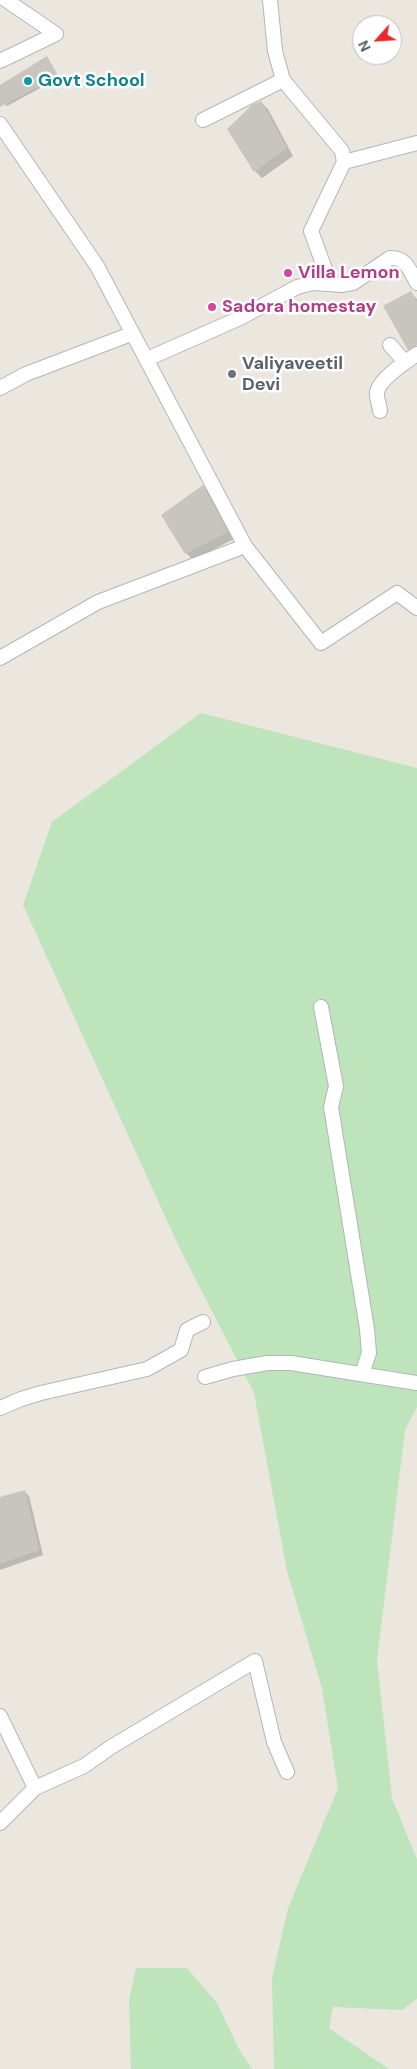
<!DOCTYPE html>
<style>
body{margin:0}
#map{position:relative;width:417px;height:2069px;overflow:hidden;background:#ebe7df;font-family:"DM Sans",sans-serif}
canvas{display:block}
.north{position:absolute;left:352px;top:15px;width:50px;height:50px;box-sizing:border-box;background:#fff;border:1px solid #bcbebf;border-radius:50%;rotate:244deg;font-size:14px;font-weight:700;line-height:20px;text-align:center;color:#585c60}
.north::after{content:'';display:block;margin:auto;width:18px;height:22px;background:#e8292b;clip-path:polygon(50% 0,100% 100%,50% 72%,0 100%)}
</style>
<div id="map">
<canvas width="417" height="2069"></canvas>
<div class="north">N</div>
</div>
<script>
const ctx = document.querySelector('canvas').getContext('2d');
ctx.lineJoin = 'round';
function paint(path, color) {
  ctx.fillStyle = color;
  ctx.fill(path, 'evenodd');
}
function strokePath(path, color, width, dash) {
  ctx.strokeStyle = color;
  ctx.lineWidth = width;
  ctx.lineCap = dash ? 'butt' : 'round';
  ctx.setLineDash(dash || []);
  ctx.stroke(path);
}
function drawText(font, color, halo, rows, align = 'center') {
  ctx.font = font + ' "DM Sans",sans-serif';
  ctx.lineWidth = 5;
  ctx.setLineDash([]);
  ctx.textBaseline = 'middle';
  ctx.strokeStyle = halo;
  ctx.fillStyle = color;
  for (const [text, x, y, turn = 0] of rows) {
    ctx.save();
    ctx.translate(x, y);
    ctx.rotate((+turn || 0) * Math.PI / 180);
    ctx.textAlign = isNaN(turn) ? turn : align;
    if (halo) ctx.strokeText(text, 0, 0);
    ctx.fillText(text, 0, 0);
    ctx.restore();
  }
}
const green = new Path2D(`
 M201,713L417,768V1407L405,1430L377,1660L392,1798L417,1859V1999L402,2010L333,2007L329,2028L389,2069H274L272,1978L288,1908L338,1788L322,1689L287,1571L254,1393L180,1249L23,905L52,822Z
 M136,1968H187L217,2003L239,2049L252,2069H131L129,2000Z`);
const shadow = new Path2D(`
 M49,60L59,78L7,106L0,98V87Z
 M261,102L268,109L293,156L262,178L255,171Z
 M411,293L417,299L416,356L409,349Z
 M203,486L209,493L234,539L193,560L186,553Z
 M24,1491L29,1496L43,1555L0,1570V1499Z`);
const building = new Path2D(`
 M47,56L58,76L0,107V85Z
 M261,101L287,148L254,172L227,129L252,105Z
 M411,291L417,302V345L408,350L383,306Z
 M203,485L228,532L185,554L161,515Z
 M25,1490L39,1550L0,1564V1497Z`);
const minor = new Path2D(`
 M270,0L275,51L283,80L342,151L344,162L311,231L330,283
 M0,61L56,34L6,0
 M203,120L283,80
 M0,124L97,266L245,546L321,643L397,593L417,608
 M344,162L417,143
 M390,345L405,362
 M147,359L240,318L297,287L313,283L343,285L353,283L390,258C406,257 410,271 417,283
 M0,388L26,374L131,334
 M380,411C380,405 376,399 377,392C380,378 406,362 417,354
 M0,658L98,602L245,546
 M321,1007L336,1086L331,1107L367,1329L369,1353L362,1374
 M205,1377L233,1369L267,1363H291L417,1383
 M0,1408L21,1399L41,1393L147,1369L181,1350L187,1330L203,1322
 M0,1716L35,1788
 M0,1823L35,1788L84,1766L111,1747L255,1661L274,1742L287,1772`);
const markers = [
 [28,81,5,"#0f9aa8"],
 [288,273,5,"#d1479c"],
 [212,307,5,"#d1479c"],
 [232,374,5,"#6b7280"]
];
const cultureNames = [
 ["Govt School",38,81]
];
const hotelNames = [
 ["Villa Lemon",298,273],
 ["Sadora homestay",222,307]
];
const worshipNames = [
 ["Valiyaveetil",242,364],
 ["Devi",242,385]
];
paint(green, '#bee4bb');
paint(shadow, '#0003');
paint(building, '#c8c4be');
strokePath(minor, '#b2b6ba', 16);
strokePath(minor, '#fff', 14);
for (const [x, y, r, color] of markers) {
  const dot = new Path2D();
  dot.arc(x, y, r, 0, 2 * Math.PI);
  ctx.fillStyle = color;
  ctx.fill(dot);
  strokePath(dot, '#fff', 2);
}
drawText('bold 18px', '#0d838f', '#fff', cultureNames, 'left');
drawText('bold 18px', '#b23c85', '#fff', hotelNames, 'left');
drawText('bold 18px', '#5b616d', '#fff', worshipNames, 'left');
</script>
